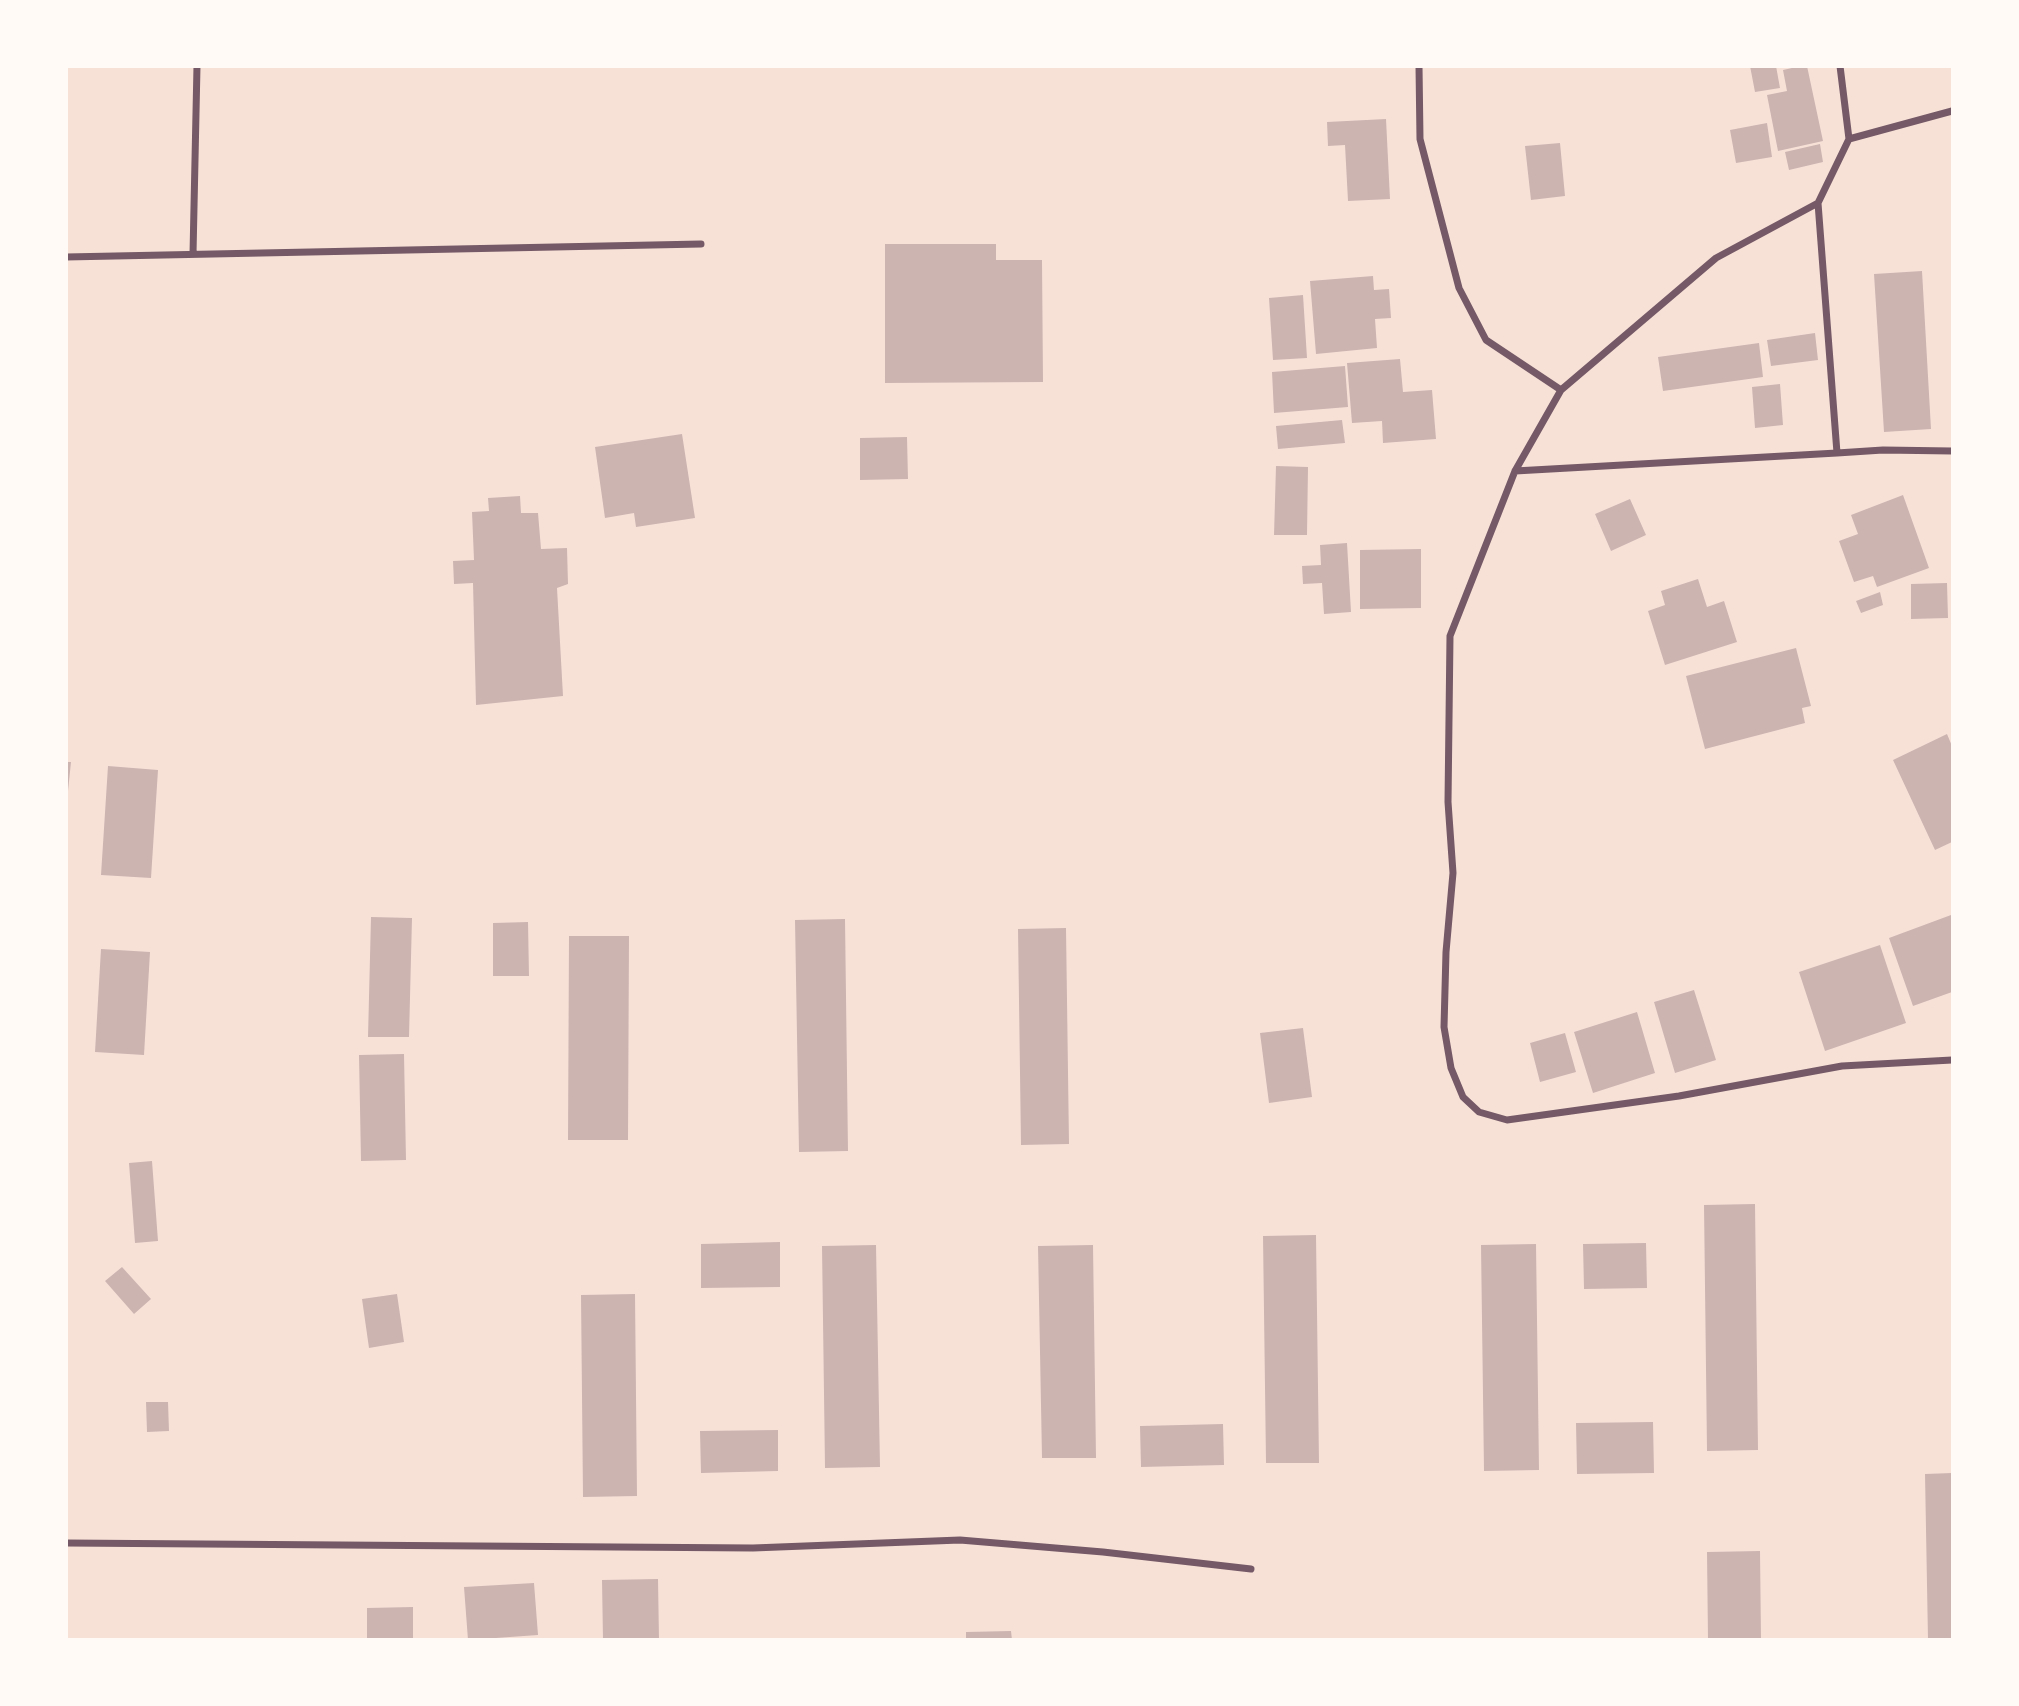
<!DOCTYPE html>
<style>
body{margin:0}
#map{position:relative;width:2019px;height:1706px;overflow:hidden;background:#f7e1d7;font-family:"Source Serif 4",serif}
canvas{display:block}
.frame{position:absolute;inset:0;border:68px solid #fffaf5;pointer-events:none}
</style>
<div id="map">
<canvas width="2019" height="1706"></canvas>
<div class="frame"></div>
</div>
<script>
const ctx = document.querySelector('canvas').getContext('2d');
ctx.lineJoin = 'round';
function paint(path, color) {
  ctx.fillStyle = color;
  ctx.fill(path, 'evenodd');
}
function strokePath(path, color, width, dash) {
  ctx.strokeStyle = color;
  ctx.lineWidth = width;
  ctx.lineCap = dash ? 'butt' : 'round';
  ctx.setLineDash(dash || []);
  ctx.stroke(path);
}
const building = new Path2D(`
 M1750,66H1776L1780,88L1755,92Z
 M1801,66H1807L1823,141L1778,151L1767,95L1787,91L1783,70Z
 M1386,119L1390,199L1348,201L1345,145L1328,146L1327,122Z
 M1767,123L1772,157L1736,163L1730,130Z
 M1560,143L1565,196L1531,200L1525,146Z
 M1820,144L1823,162L1789,170L1785,152Z
 M885,244H996V260H1042L1043,382L885,383Z
 M1922,271L1931,429L1884,432L1874,274Z
 M1373,276L1374,290L1389,289L1391,318L1375,319L1377,348L1316,354L1310,281Z
 M1303,295L1307,358L1273,360L1269,298Z
 M1815,333L1818,360L1771,366L1767,340Z
 M1759,343L1763,377L1663,391L1658,357Z
 M1400,359L1403,392L1432,390L1436,439L1383,443L1382,421L1352,423L1347,363Z
 M1345,366L1348,407L1274,413L1272,372Z
 M1780,384L1783,425L1755,428L1752,387Z
 M1342,420L1345,443L1278,449L1276,426Z
 M682,434L695,518L636,527L634,513L605,518L595,447Z
 M907,437L908,479L860,480V438Z
 M1276,466L1308,467L1307,535H1274Z
 M1903,495L1929,568L1877,587L1873,576L1854,582L1839,541L1858,534L1851,515Z
 M520,496L521,513H538L541,549L567,548L568,584L557,588L563,696L476,705L473,583L454,584L453,561L474,560L472,512L489,511L488,498Z
 M1630,499L1646,535L1611,551L1595,514Z
 M1347,543L1351,612L1324,614L1322,583L1303,584L1302,566L1321,565L1320,545Z
 M1421,549V608L1360,609V550Z
 M1698,579L1707,607L1724,601L1737,642L1665,665L1648,611L1665,605L1661,591Z
 M1947,583L1948,618L1911,619V584Z
 M1880,592L1883,605L1861,613L1856,601Z
 M1796,648L1811,706L1802,708L1805,723L1705,749L1686,676Z
 M1947,734L1952,746V842L1935,850L1893,760Z
 M66,762H71L68,791H66Z
 M108,766L158,770L151,878L101,875Z
 M1951,915L1952,920V992L1913,1006L1889,938Z
 M371,917L412,918L409,1037H368Z
 M845,919L848,1151L799,1152L795,920Z
 M528,922L529,976H493V923Z
 M1066,928L1069,1144L1021,1145L1018,929Z
 M569,936H629L628,1140H568Z
 M1880,945L1906,1023L1825,1051L1799,972Z
 M101,949L150,952L144,1055L95,1052Z
 M1694,990L1716,1060L1675,1073L1654,1002Z
 M1637,1012L1655,1073L1593,1093L1574,1032Z
 M1303,1028L1312,1097L1269,1103L1260,1033Z
 M1565,1033L1576,1072L1540,1082L1530,1043Z
 M404,1054L406,1160L361,1161L359,1055Z
 M152,1161L158,1241L135,1243L129,1163Z
 M1755,1204L1758,1450L1707,1451L1704,1205Z
 M1316,1235L1319,1463H1266L1263,1236Z
 M780,1242V1287L701,1288V1244Z
 M1646,1243L1647,1288L1584,1289L1583,1244Z
 M1536,1244L1539,1470L1484,1471L1481,1245Z
 M876,1245L880,1467L825,1468L822,1246Z
 M1093,1245L1096,1458H1042L1038,1246Z
 M122,1267L151,1299L134,1314L105,1281Z
 M397,1294L404,1342L369,1348L362,1299Z
 M635,1294L637,1496L583,1497L581,1295Z
 M146,1402H168L169,1431L147,1432Z
 M1653,1422L1654,1473L1577,1474L1576,1423Z
 M1223,1424L1224,1465L1141,1467L1140,1426Z
 M778,1430V1471L701,1473L700,1431Z
 M1952,1473V1640H1928L1925,1474Z
 M1760,1551L1761,1640H1708L1707,1552Z
 M658,1579L659,1640H603L602,1580Z
 M534,1583L538,1635L468,1640L464,1587Z
 M413,1607V1640H367V1608Z
 M1011,1631L1012,1640H966V1632Z`);
const minor = new Path2D(`
 M1419,66L1420,139L1459,288L1486,340L1561,390
 M1840,66L1849,139L1818,203L1837,453L1883,450L1952,451
 M1849,139L1952,111
 M1818,203L1716,258L1561,390L1515,471L1450,636L1448,802L1453,873L1446,952L1444,1027L1451,1068L1463,1097L1479,1112L1507,1120L1679,1096L1842,1066L1952,1060
 M193,254L197,66
 M66,257L701,244
 M1515,471L1837,453
 M66,1543L753,1548L960,1540L1103,1552L1251,1569`);
paint(building, '#ccb4b1');
strokePath(minor, '#755966', 7);
</script>
